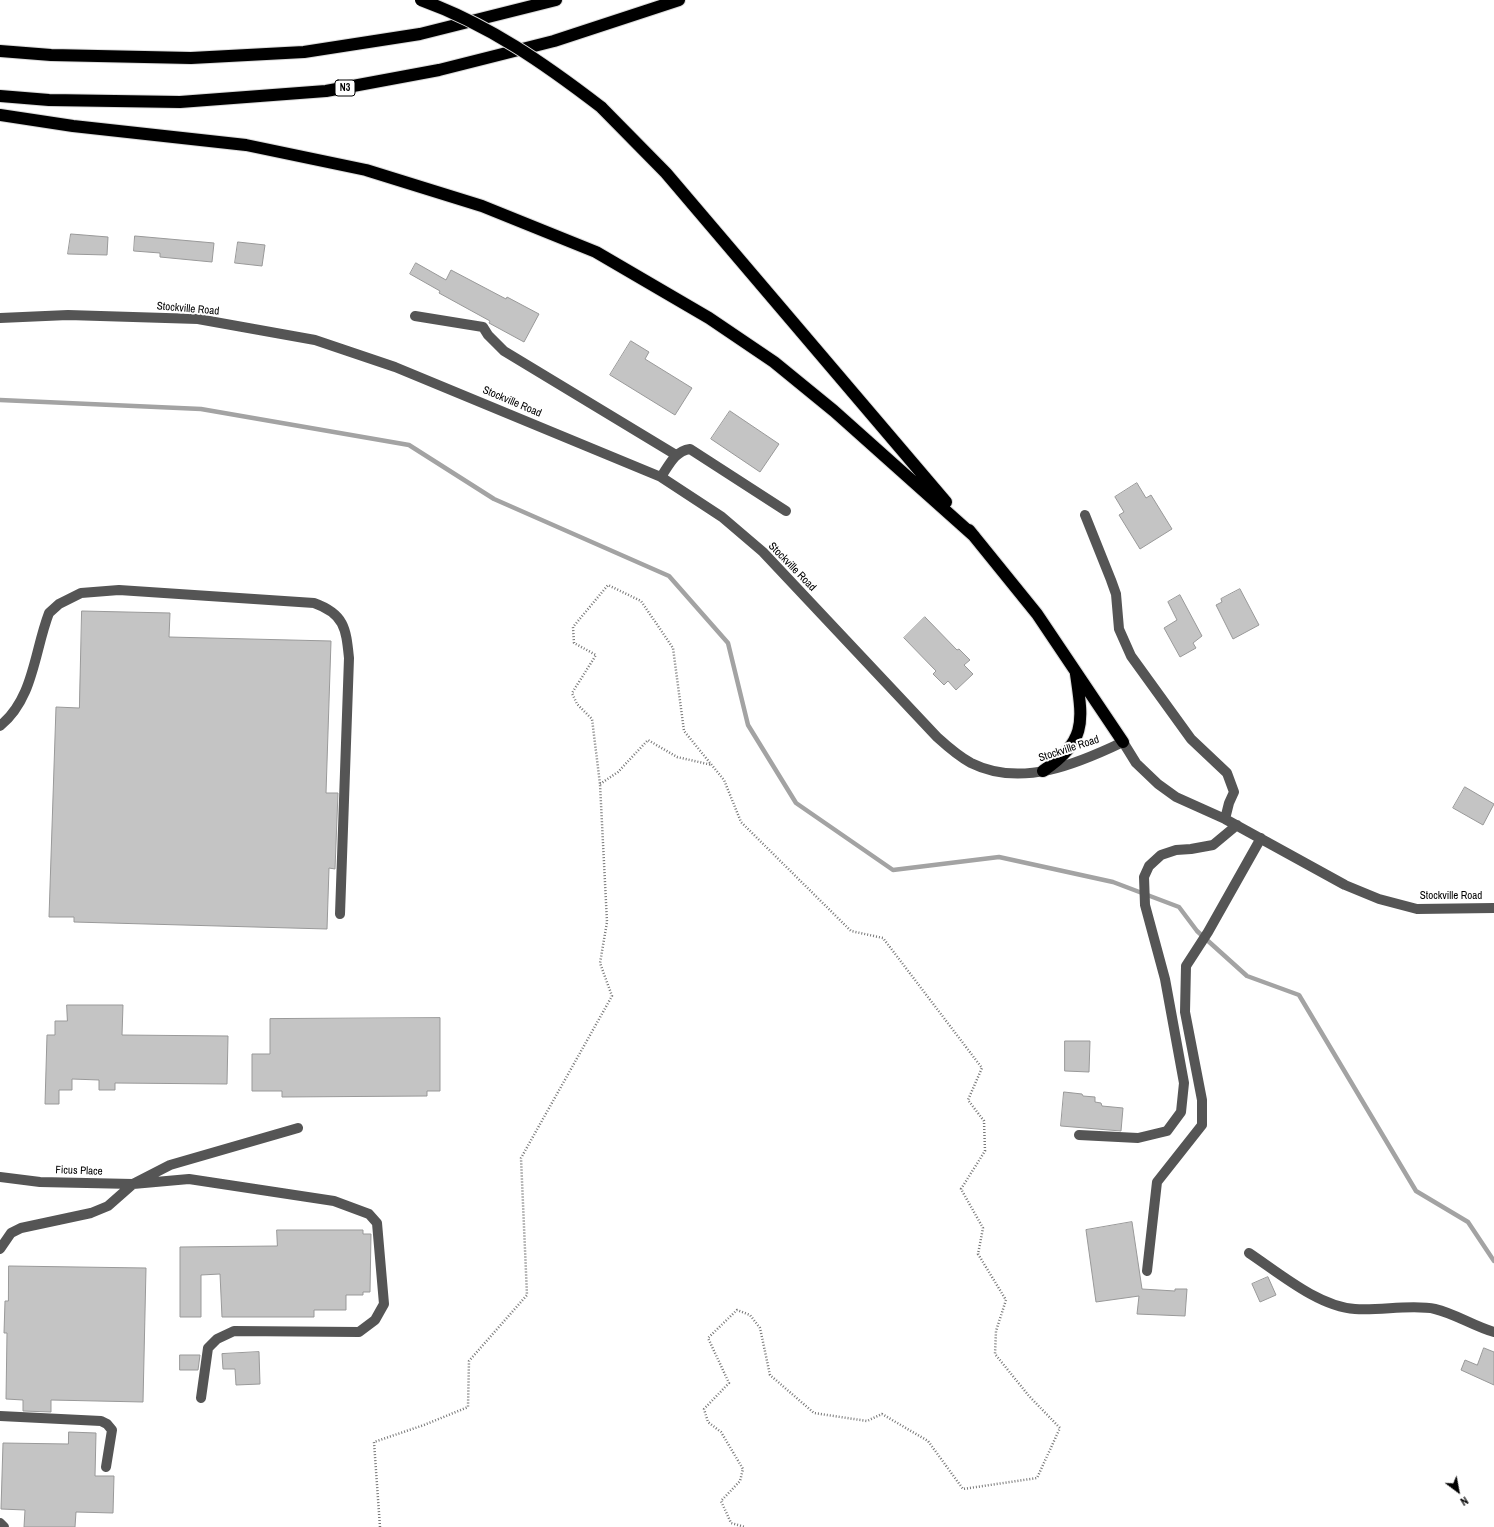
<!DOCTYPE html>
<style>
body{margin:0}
#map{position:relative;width:1494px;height:1527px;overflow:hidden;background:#fff;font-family:"Archivo Narrow",sans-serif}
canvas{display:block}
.north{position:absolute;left:1438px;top:1471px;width:40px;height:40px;-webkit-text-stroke:3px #fff;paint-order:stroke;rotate:148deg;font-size:11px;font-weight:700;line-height:16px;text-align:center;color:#000}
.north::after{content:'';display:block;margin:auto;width:14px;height:18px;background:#000;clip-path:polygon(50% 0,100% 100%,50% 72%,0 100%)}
</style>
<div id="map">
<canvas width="1494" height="1527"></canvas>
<div class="north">N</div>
</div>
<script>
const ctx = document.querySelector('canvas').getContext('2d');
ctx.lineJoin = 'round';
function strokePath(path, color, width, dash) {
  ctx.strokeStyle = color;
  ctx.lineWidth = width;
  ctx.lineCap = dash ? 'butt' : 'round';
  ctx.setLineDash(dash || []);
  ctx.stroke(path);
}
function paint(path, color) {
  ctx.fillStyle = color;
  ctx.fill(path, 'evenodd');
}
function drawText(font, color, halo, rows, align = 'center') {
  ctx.font = font + ' "Archivo Narrow",sans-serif';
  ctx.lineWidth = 4;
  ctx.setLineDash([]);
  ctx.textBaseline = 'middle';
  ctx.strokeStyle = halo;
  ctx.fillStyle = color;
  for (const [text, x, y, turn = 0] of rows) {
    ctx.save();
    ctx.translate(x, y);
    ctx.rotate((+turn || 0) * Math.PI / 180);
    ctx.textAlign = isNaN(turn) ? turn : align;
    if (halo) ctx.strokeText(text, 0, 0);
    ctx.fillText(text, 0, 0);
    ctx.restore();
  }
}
const stream = new Path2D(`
 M0,400L201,409L409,445L494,499L669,576L728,643L748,725L796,803L893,870L999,857L1113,882L1179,907L1197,931L1247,976L1299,995L1416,1191L1468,1222L1494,1261`);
const building = new Path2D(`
 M71,234L108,237L107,255L68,254Z
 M135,236L214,243L212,262L160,257V253L134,251Z
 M238,242L265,245L262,266L235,263Z
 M416,263L446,280L451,270L506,299L507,297L539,314L524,342L489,323L490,321L439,293L440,291L410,274Z
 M631,341L649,352L645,359L692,388L675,415L610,375Z
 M730,411L779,444L760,472L711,439Z
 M1137,483L1146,498L1151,495L1172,529L1140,549L1119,515L1124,512L1115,497Z
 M1240,589L1259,625L1233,639L1216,605L1222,602L1221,599Z
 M1180,595L1202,636L1193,643L1196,648L1180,657L1164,628L1177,620L1168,602Z
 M82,611L170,613L169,637L331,641L326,793H338L335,869L329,868L327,929L74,922V917H49L56,707L79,708Z
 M925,617L957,650L959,649L970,660L964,665L973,674L956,690L948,681L944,685L933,674L936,671L904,638Z
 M1465,787L1494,804L1483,825L1453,808Z
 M67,1005H123L122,1035L228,1036L227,1084L115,1083V1090H99V1080L72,1079V1090H59V1104H45L47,1035H55V1021H67Z
 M440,1018V1091H427V1096L282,1097V1091H252V1054H270V1019Z
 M1065,1041H1090L1089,1072L1065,1071Z
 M1064,1092L1082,1094L1083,1096L1095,1097V1102L1101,1103L1102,1106L1123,1108L1121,1131L1061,1126Z
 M1132,1222L1142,1289L1175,1291V1289H1187L1185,1316L1137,1314L1139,1296L1096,1302L1086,1230Z
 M277,1230H363V1234H371L370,1292H363V1295H346V1310H314V1317H222L220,1274L201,1275V1317H180V1247L277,1246Z
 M9,1266L146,1268L143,1402L51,1400V1412L23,1411V1400L6,1399L7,1333H4L5,1301H8Z
 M1268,1277L1276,1295L1260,1302L1252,1284Z
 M1484,1348L1494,1352V1385L1461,1370L1465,1360L1477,1365Z
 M259,1352L260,1384L236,1385L235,1369H223L222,1354Z
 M180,1355H200L198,1370H180Z
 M69,1432L96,1433L95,1476H114L113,1513L76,1512L75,1527H24L25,1510L1,1509L3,1443L68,1444Z`);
const path = new Path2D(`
 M600,784L618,772L648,740L677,757L712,765
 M380,1527L374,1442L424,1425L468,1407L469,1361L527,1295L521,1158L612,996L600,963L607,922L600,784L592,719L577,704L572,693L596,655L574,643L573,627L608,585L641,601L673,648L684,731L724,780L741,822L851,931L883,938L982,1068L968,1100L984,1121L985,1151L961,1189L983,1228L978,1254L1006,1300L996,1331L995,1354L1029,1396L1060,1428L1037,1478L963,1489L928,1441L882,1414L867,1421L814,1413L770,1375L760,1328L750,1315L737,1310L708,1338L729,1383L704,1409L708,1422L721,1432L743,1469L740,1481L721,1501L731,1523L745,1527`);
const minor = new Path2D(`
 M415,316L483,327L488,335L504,351L676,455
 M0,318L68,315L198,319L315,340L395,367L661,477L722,517L763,552L937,737C948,747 958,756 971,763C1021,788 1077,764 1123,742L1136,763L1158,784L1176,797L1225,819L1345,885L1379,899L1417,909L1494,908
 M661,477C669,465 675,451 690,449L786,511
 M1085,515L1111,580L1116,594L1119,629L1131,656L1191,739L1227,773L1234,792L1229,803L1225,819
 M0,726C34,698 34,652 49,613L59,604L81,593L119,590L314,603C345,614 346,629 349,658L340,914
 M1079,1135L1138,1138L1167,1131L1181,1112L1184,1083L1165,979L1145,905L1144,877L1149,866L1161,855L1176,850L1191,849L1213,845L1237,825
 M0,1177L40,1182L133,1184L189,1179L334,1201L369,1214L377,1223L384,1304L375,1320L359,1332L234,1331L217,1339L208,1348L201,1398
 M0,1249L11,1233L21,1228L91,1213L108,1206L133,1184L170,1165L298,1128
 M1249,1253C1279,1273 1319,1307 1355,1309C1379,1311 1413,1304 1435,1309C1456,1314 1473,1326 1494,1332
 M1147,1271L1157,1182L1202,1125V1100L1185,1012L1186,966L1208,932L1261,838
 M0,1416L101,1421L107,1424L112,1430L106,1467
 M0,1523L4,1527`);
const highway = new Path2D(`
 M0,51L51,55L191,58L304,52L420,34L556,0
 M0,96L49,100L180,102L326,91L439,70L554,41L679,0
 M601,107L666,173L946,502
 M0,115L73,126L246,145L366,170L482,206L596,252L709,318L774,362L834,411L974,536
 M969,530L1037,614L1123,742
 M1043,771C1087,740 1083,723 1076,674`);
const highwayBridge = new Path2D(`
 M421,0C488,24 545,64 601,107`);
const shields = [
 [345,88,20]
];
const shieldNames = [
 ["N3",345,88]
];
const streetNames = [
 ["Stockville Road",188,309,5],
 ["Stockville Road",512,402,23],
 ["Stockville Road",792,567,46],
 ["Stockville Road",1069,749,-18],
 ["Stockville Road",1451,896],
 ["Ficus Place",79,1171,2]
];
strokePath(stream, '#a3a3a3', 4.5);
paint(building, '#c4c4c4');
strokePath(building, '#999', 1);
strokePath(highway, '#dbdbdb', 14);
strokePath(path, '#777', 2.5, [1, 2]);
strokePath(minor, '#555', 10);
strokePath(highway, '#000', 12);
strokePath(highwayBridge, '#dbdbdb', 14, []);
strokePath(highwayBridge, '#000', 12);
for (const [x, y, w] of shields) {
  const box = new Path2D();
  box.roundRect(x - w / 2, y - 8, w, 16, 3);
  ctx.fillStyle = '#fff';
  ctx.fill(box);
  strokePath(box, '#000', 1);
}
drawText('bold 10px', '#000', null, shieldNames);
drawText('11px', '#000', '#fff', streetNames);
</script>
